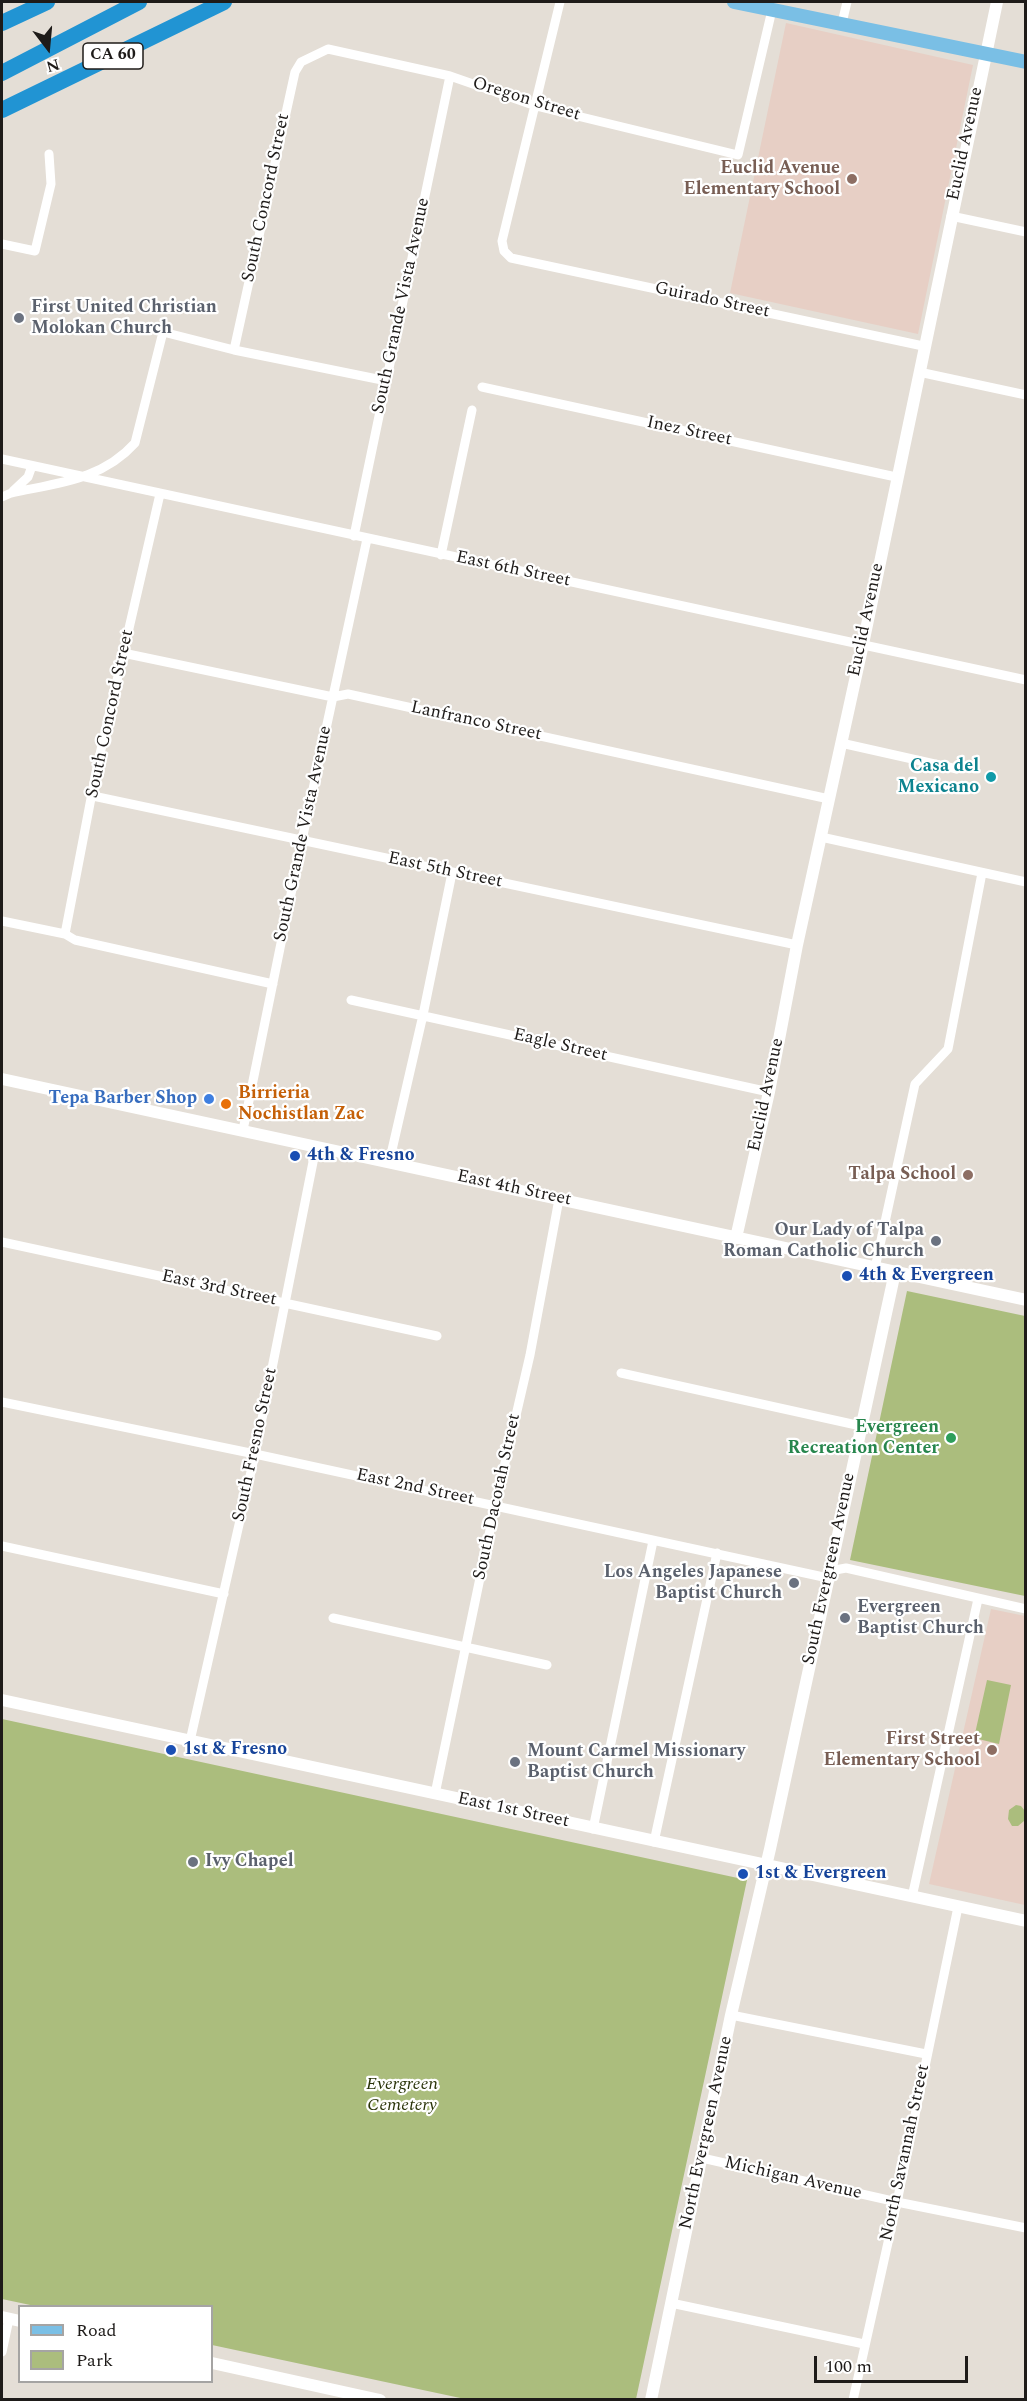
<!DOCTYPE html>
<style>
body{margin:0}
#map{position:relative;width:1027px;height:2401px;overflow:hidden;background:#e4ded6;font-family:Spectral,serif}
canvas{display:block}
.frame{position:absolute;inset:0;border:3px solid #1e1b19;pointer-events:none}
.legend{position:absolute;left:18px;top:2305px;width:195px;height:78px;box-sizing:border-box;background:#fff;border:2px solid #a5a4a3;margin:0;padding:8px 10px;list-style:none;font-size:18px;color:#1e1b19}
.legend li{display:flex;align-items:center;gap:12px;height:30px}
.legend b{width:30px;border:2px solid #a5a4a3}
.north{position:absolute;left:18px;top:18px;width:60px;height:60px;-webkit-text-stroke:4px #fff;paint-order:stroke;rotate:164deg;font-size:16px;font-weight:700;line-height:24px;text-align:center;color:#1e1b19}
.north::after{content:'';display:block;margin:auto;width:21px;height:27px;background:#1e1b19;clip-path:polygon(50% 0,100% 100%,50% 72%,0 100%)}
.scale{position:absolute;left:814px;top:2356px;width:154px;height:27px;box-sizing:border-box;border:3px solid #1e1b19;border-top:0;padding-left:8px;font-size:18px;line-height:21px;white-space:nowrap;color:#1e1b19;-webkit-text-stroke:4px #fff;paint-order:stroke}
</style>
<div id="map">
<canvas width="1027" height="2401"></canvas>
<div class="frame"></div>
<ul class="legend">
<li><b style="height:8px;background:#7abfe5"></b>Road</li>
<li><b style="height:16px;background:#abbd7d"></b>Park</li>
</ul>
<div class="north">N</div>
<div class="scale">100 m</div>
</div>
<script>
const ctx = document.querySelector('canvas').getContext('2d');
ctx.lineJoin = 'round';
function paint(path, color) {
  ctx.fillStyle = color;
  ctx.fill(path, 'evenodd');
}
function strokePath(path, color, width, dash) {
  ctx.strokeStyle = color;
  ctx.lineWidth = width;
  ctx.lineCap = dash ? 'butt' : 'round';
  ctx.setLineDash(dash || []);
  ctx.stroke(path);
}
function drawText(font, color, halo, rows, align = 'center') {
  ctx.font = font + ' Spectral,serif';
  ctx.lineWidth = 4.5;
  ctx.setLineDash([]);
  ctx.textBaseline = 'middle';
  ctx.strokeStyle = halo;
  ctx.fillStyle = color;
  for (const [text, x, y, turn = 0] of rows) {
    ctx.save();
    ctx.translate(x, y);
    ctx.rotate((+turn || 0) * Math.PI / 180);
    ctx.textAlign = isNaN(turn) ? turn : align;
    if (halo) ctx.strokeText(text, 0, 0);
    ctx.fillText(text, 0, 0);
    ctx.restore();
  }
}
const education = new Path2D(`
 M786,23L973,65L918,334L730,293Z
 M991,1609L1025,1616V1905L929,1884Z`);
const green = new Path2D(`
 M907,1291L1025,1316V1596L850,1560Z
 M987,1680L1011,1685L999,1744L974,1738Z
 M2,1719L747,1880L636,2399H465L212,2345V2306H35L2,2299Z
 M1016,1805L1021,1806L1025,1811L1024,1821L1018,1826H1012L1008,1819L1009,1810Z`);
const street = new Path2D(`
 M560,2L502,241L504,251L511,258L923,346
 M842,23L847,2
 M951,216L1026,232
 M2,244L35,251L51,184L49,154
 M234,350L295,72L301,62L328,49L450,76L536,106L738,155L772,10
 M919,372L1026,395
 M482,387L896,477
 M2,459L1026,680
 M13,491L28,477L32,466
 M2,497L11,493C57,483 102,480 135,443L163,332L234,350L387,381
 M354,536L450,76
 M441,555L472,410
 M123,653L333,697L348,694L829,799
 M841,743L957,769
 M93,796L797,945
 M821,837L1026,882
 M2,921L65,934L75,940L273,984
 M65,934L97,767L160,494
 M351,1000L769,1092
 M243,1130L302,840L367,539
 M389,1163L423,1015L452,873
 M2,1242L437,1336
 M875,1268L915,1084L948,1049L982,873
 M621,1373L861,1426
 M2,1402L255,1454L828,1578
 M2,1546L224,1594
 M830,1571L846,1568L1026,1609
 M333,1618L547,1665
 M190,1741L255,1454L316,1147
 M435,1794L495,1506L530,1355L559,1199
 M593,1829L653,1541
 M654,1842L717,1553
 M912,1897L978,1599
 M731,2015L926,2054
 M702,2158L897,2202L1026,2228
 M671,2303L864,2344
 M2,2352L9,2319
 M853,2400L897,2202L958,1907`);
const secondary = new Path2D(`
 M2,1079L1026,1300
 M736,1238L769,1092L797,945L863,644L997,2
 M2,1700L1026,1921
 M2,2317L20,2321
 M212,2363L380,2400
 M651,2400L731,2015L770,1849L895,1272`);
const primary = new Path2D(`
 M734,2L1026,62`);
const highway = new Path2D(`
 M2,23L47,2
 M2,73L139,2
 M2,110L224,2`);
const markers = [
 [852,179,6,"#8d6e63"],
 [19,318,6,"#6b7280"],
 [991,777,6,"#0f9aa8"],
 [209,1099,6,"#3f7fe0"],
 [226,1104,6,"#e8710a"],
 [295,1156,6,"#1a4fb4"],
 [968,1175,6,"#8d6e63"],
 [936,1241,6,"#6b7280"],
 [847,1276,6,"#1a4fb4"],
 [951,1438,6,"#2e9e5b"],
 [794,1583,6,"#6b7280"],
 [845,1618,6,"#6b7280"],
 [171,1750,6,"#1a4fb4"],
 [992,1750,6,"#8d6e63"],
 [515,1762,6,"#6b7280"],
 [193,1862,6,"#6b7280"],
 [743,1874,6,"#1a4fb4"]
];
const shields = [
 [113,56,60]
];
const shieldNames = [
 ["CA 60",113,56]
];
const streetNames = [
 ["Oregon Street",526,100,17],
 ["Euclid Avenue",966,144,-78],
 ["South Concord Street",267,198,-78],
 ["Guirado Street",712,301,12],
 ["South Grande Vista Avenue",402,306,-78],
 ["Inez Street",689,432,12],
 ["East 6th Street",513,570,12],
 ["Euclid Avenue",867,620,-78],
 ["South Concord Street",111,714,-78],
 ["Lanfranco Street",476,722,12],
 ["South Grande Vista Avenue",304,834,-78],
 ["East 5th Street",445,871,12],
 ["Eagle Street",560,1046,13],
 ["Euclid Avenue",767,1095,-78],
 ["East 4th Street",514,1189,12],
 ["East 3rd Street",219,1289,12],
 ["South Fresno Street",256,1445,-78],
 ["East 2nd Street",415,1488,12],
 ["South Dacotah Street",498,1497,-78],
 ["South Evergreen Avenue",830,1569,-78],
 ["East 1st Street",513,1811,12],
 ["North Evergreen Avenue",707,2133,-78],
 ["North Savannah Street",906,2153,-78],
 ["Michigan Avenue",793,2179,13]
];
const educationNames = [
 ["Euclid Avenue",840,169],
 ["Elementary School",840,190],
 ["Talpa School",956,1175],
 ["First Street",980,1740],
 ["Elementary School",980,1761]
];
const worshipNames = [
 ["First United Christian",31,308],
 ["Molokan Church",31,329],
 ["Our Lady of Talpa",924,1231,"right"],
 ["Roman Catholic Church",924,1252,"right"],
 ["Los Angeles Japanese",782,1573,"right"],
 ["Baptist Church",782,1594,"right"],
 ["Evergreen",857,1608],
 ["Baptist Church",857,1629],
 ["Mount Carmel Missionary",527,1752],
 ["Baptist Church",527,1773],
 ["Ivy Chapel",205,1862]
];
const cultureNames = [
 ["Casa del",979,767],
 ["Mexicano",979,788]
];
const foodNames = [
 ["Birrieria",238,1094],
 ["Nochistlan Zac",238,1115]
];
const shopNames = [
 ["Tepa Barber Shop",197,1099]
];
const transitNames = [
 ["4th & Fresno",307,1156],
 ["4th & Evergreen",859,1276],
 ["1st & Fresno",183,1750],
 ["1st & Evergreen",755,1874]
];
const leisureNames = [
 ["Evergreen",939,1428],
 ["Recreation Center",939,1449]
];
const parkNames = [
 ["Evergreen",402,2085],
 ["Cemetery",402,2106]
];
paint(education, '#e7cfc5');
paint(green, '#abbd7d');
strokePath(street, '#fff', 9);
strokePath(secondary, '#fff', 12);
strokePath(primary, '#7abfe5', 14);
strokePath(highway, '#2194d3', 16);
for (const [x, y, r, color] of markers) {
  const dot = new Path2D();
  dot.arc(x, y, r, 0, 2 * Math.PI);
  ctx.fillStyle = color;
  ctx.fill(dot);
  strokePath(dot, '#fff', 2);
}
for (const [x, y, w] of shields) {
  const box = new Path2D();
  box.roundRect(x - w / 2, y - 13, w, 26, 4.5);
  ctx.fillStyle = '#fff';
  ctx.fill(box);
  strokePath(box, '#1e1b19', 1.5);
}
drawText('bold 16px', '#1e1b19', null, shieldNames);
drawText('18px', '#1e1b19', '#fff', streetNames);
drawText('bold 18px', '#785e54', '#fff', educationNames, 'right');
drawText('bold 18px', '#5b616d', '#fff', worshipNames, 'left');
drawText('bold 18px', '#0d838f', '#fff', cultureNames, 'right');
drawText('bold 18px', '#c56008', '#fff', foodNames, 'left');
drawText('bold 18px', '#366cbe', '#fff', shopNames, 'right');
drawText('bold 18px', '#164399', '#fff', transitNames, 'left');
drawText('bold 18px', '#27864d', '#fff', leisureNames, 'right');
drawText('italic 18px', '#2a3409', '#fff', parkNames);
</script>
